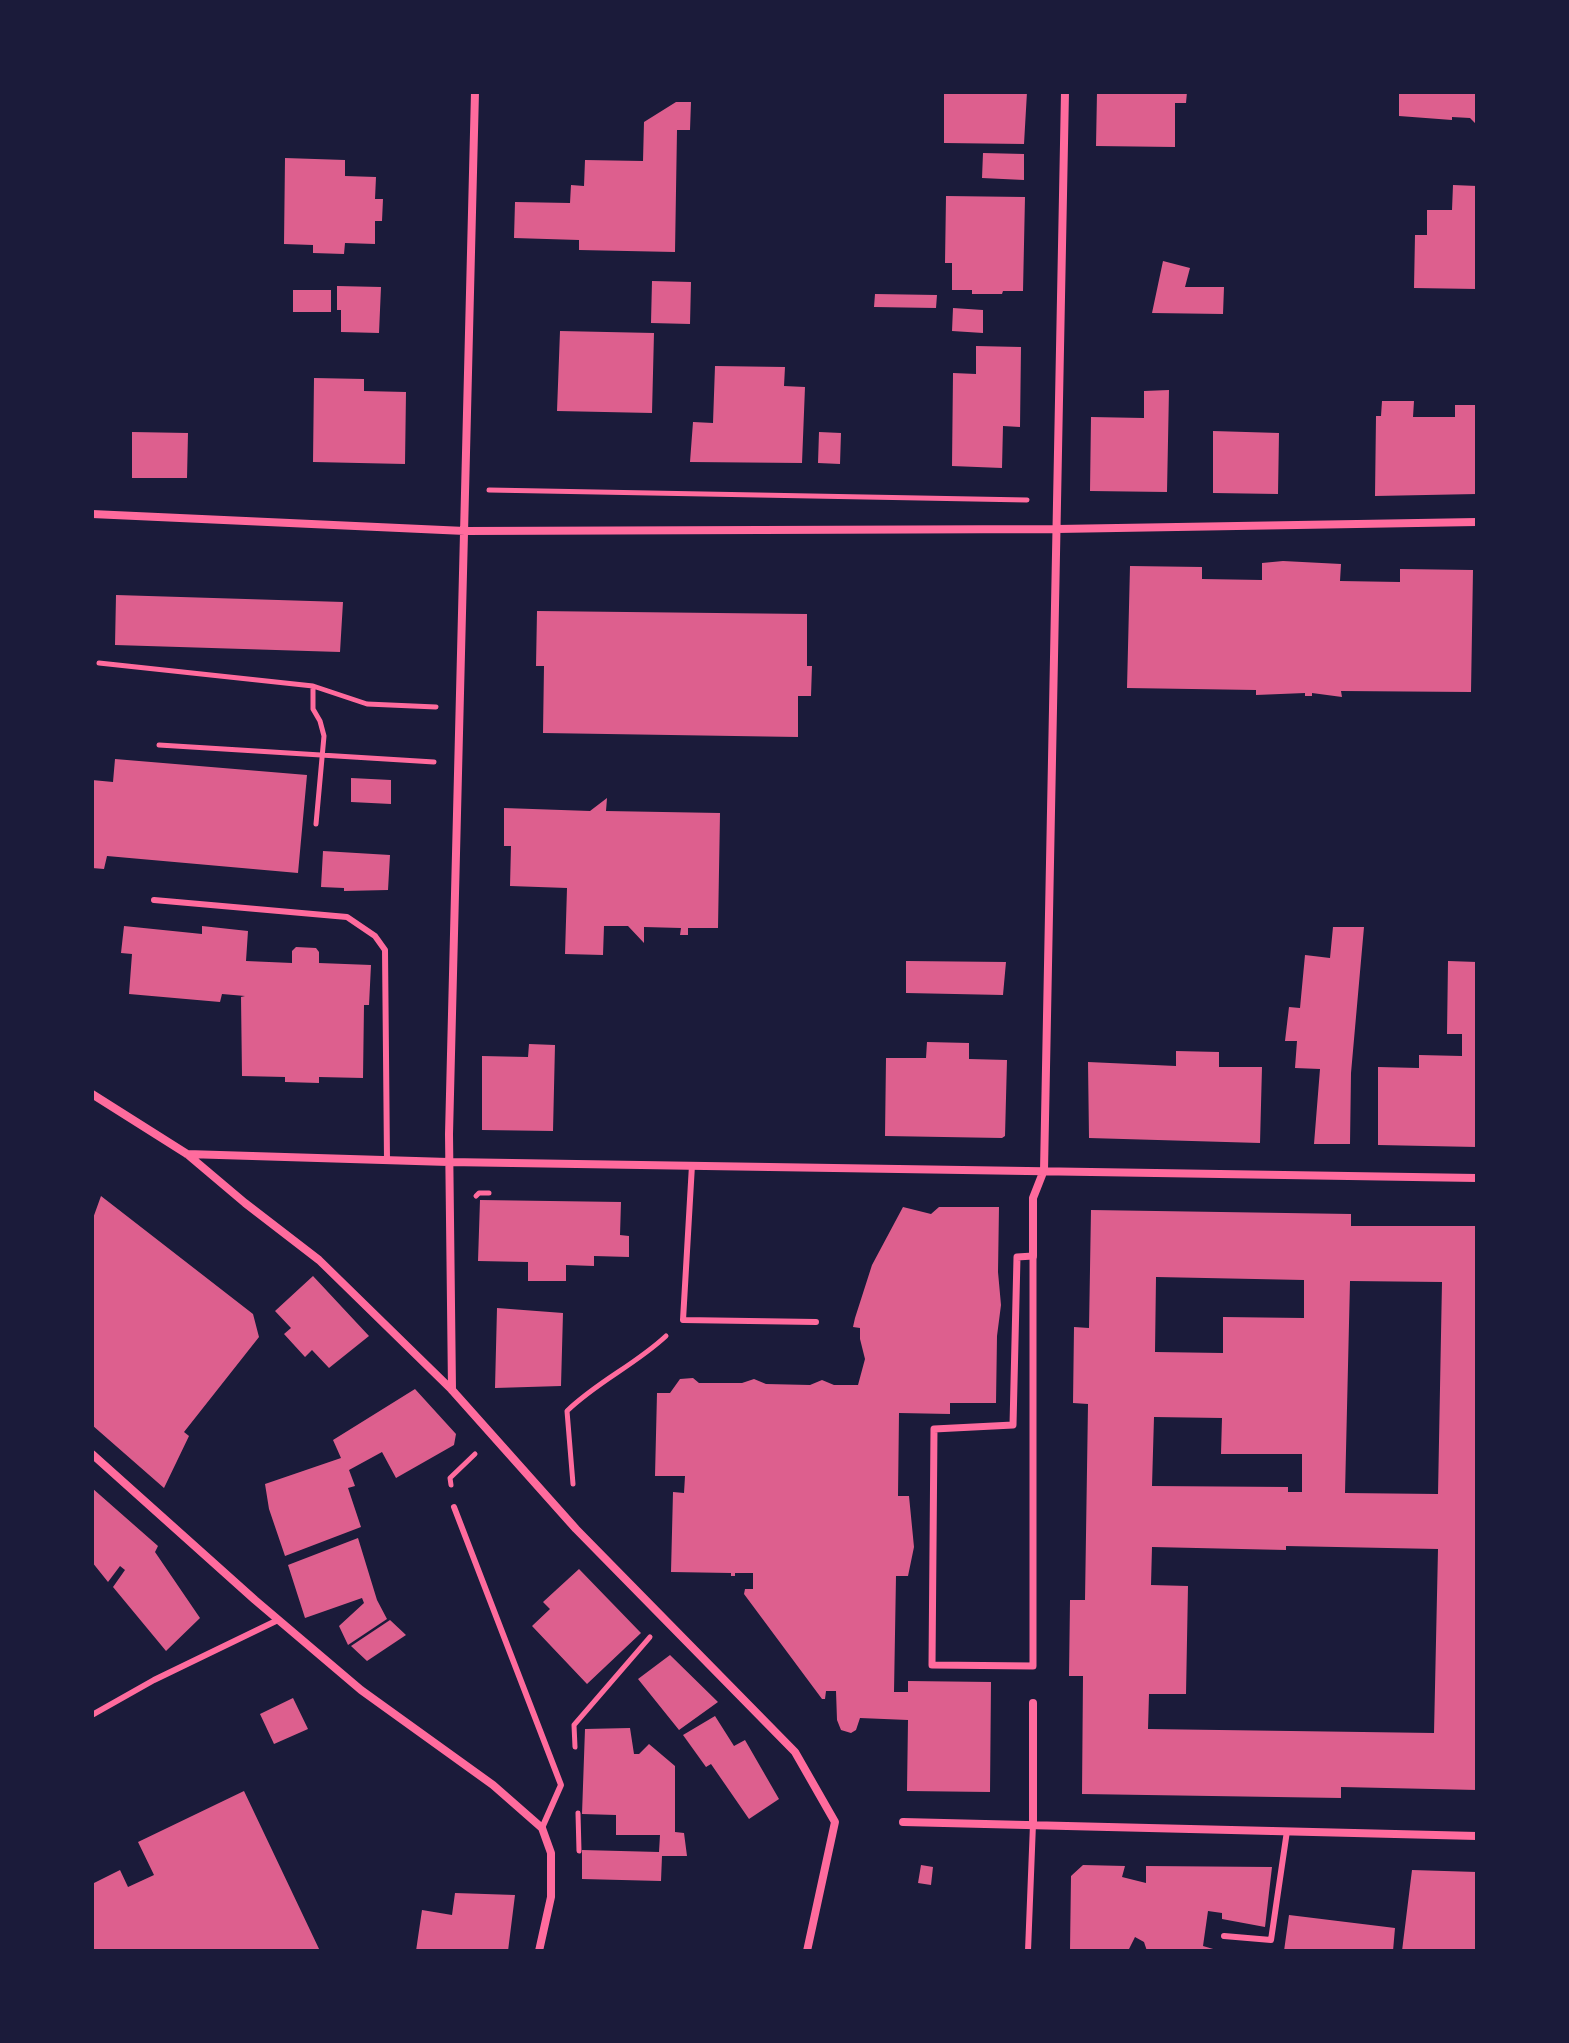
<!DOCTYPE html>
<style>
body{margin:0}
#map{position:relative;width:1569px;height:2043px;overflow:hidden;background:#1b1b3a;font-family:Jost,sans-serif}
canvas{display:block}
.frame{position:absolute;inset:0;border:94px solid #1b1b3a;pointer-events:none}
</style>
<div id="map">
<canvas width="1569" height="2043"></canvas>
<div class="frame"></div>
</div>
<script>
const ctx = document.querySelector('canvas').getContext('2d');
ctx.lineJoin = 'round';
function paint(path, color) {
  ctx.fillStyle = color;
  ctx.fill(path, 'evenodd');
}
function strokePath(path, color, width, dash) {
  ctx.strokeStyle = color;
  ctx.lineWidth = width;
  ctx.lineCap = dash ? 'butt' : 'round';
  ctx.setLineDash(dash || []);
  ctx.stroke(path);
}
const building = new Path2D(`
 M944,92H1027L1024,144L944,143Z
 M1097,92H1187L1186,103H1175V147L1096,146Z
 M1399,92H1477V125L1470,118L1452,117V120L1399,116Z
 M676,102H691L690,130H677L675,252L579,250V240L514,238L515,202L570,203L571,185L584,186L585,160L643,161L644,122Z
 M983,153L1024,154V180L982,178Z
 M285,158L345,160V176L376,177L375,199H383L382,221H375V244L345,243L344,254L313,253V245L284,244Z
 M1453,185L1477,186V289L1414,288L1415,235H1427V210H1452Z
 M946,196L1025,197L1023,291H1003L1002,294H972V290H952V263H945Z
 M1163,261L1190,268L1185,287H1224L1223,314L1152,313Z
 M652,281L691,282L690,324L651,323Z
 M337,286L381,287L379,333L341,332V310H337Z
 M293,290H331V312H293Z
 M875,294L937,295L936,308L874,307Z
 M953,308L983,310V333L952,331Z
 M560,331L654,333L652,413L557,411Z
 M976,346L1021,347L1020,427L1003,426L1002,468L952,466L953,373L976,374Z
 M715,366L785,367L784,386L805,387L802,463L690,462L693,422L713,423Z
 M314,378L364,379V391L406,392L405,464L313,462Z
 M1169,390L1167,492L1090,491L1091,417L1144,418V391Z
 M1382,401H1414L1413,417H1455V405H1477V494L1375,496L1376,416H1381Z
 M1213,431L1279,433L1278,494L1213,493Z
 M132,432L188,433L187,478H132Z
 M819,432L841,433L840,464L818,463Z
 M1283,561L1341,564L1340,581L1400,582V569L1473,570L1471,692L1341,691L1342,697L1312,693V696H1305V693L1256,695V690L1127,688L1130,566L1202,567V579L1262,580V563Z
 M116,595L343,602L340,652L115,645Z
 M537,611L807,614V666H812L811,696H798V737L543,733L544,666H536Z
 M115,759L307,775L298,873L107,856L104,869L92,868V780L113,782Z
 M351,778L391,780V804L351,802Z
 M607,798L606,811L720,813L718,928H688V935H680L681,928L644,927V943L628,926H604L603,955L565,954L567,888L510,886L511,846H504V808L590,811Z
 M323,851L390,855L388,890L344,891V888L321,887Z
 M124,926L202,934V926L248,931L246,961L292,963V951L296,947L316,948L319,952V963L371,965L369,1005H364L363,1078L319,1077V1083L285,1082V1077L242,1076L241,997L245,996L222,994L220,1002L129,994L132,954L121,953Z
 M1333,927H1364L1351,1073L1350,1144H1314L1320,1069L1295,1068L1297,1041H1285L1289,1007L1300,1008L1305,955L1330,958Z
 M906,961L1006,962L1003,995L906,993Z
 M1448,961L1477,962V1147L1378,1145V1067L1419,1068V1055L1462,1056V1034H1447Z
 M927,1042L969,1043V1059L1007,1060L1005,1136L1002,1138L885,1136L886,1058H926Z
 M529,1044L555,1045L553,1131L482,1130V1056L528,1057Z
 M1176,1051L1219,1052V1067H1262L1260,1143L1089,1138L1088,1062L1176,1066Z
 M101,1196L253,1314L259,1337L184,1432L189,1436L164,1488L92,1425V1221Z
 M480,1200L621,1202L620,1235L629,1236V1257L594,1256V1266L566,1265V1281H528V1262L478,1261Z
 M903,1207L931,1214L939,1207H999L998,1272L1001,1305L997,1336L996,1403H950V1414L899,1413L898,1496H909L914,1547L908,1576H896L894,1692H908V1681L991,1682L990,1792L907,1791L908,1720L860,1718L856,1730L851,1733L841,1730L837,1720L836,1691H826L825,1699H822L744,1594L745,1589H753V1573H735V1576H731V1573L671,1572L673,1492L684,1493L685,1476H655L657,1393H670L680,1379L693,1378L699,1383H742L754,1379L766,1384L810,1385L822,1380L834,1385H858L865,1359L860,1339V1328L853,1327L855,1318L872,1265Z
 M1091,1210L1351,1214V1226H1477V1790L1341,1787V1798L1082,1794L1083,1676H1069L1070,1600H1085L1088,1404L1073,1403L1074,1327L1089,1328ZM1156,1277L1304,1280V1318L1223,1317V1353L1155,1352ZM1350,1281L1442,1282L1438,1494L1345,1493ZM1154,1417L1222,1418L1221,1454H1302V1492H1288V1487L1152,1486ZM1286,1546L1438,1549L1434,1733L1148,1729L1149,1694H1186L1188,1586L1151,1585L1152,1547L1286,1550Z
 M313,1276L369,1336L329,1368L312,1350L305,1357L284,1334L291,1328L275,1311Z
 M497,1308L563,1313L561,1386L495,1388Z
 M415,1389L456,1434L454,1445L396,1478L382,1452L349,1470L355,1486L348,1488L361,1527L285,1556L269,1509L265,1484L341,1458L333,1440Z
 M92,1488L158,1546L155,1552L200,1618L166,1651L113,1587L125,1570L120,1566L108,1582L92,1562Z
 M358,1538L377,1600L387,1619L348,1645L339,1626L364,1603L362,1598L305,1618L288,1565Z
 M579,1569L641,1633L587,1684L532,1626L550,1609L543,1602Z
 M390,1620L406,1635L367,1661L351,1646Z
 M670,1655L718,1702L679,1730L638,1679Z
 M293,1698L308,1729L274,1744L260,1714Z
 M715,1716L734,1746L745,1740L779,1799L749,1819L711,1764L706,1767L683,1735Z
 M630,1728L634,1754H639L649,1744L675,1766V1832L684,1833L687,1856H662L661,1881L582,1879V1850L659,1852L660,1835H616V1815L582,1814L585,1729Z
 M244,1791L320,1951H92V1884L120,1870L128,1887L154,1875L138,1842Z
 M921,1865L933,1867L931,1885L918,1883Z
 M1083,1865L1125,1866L1122,1877L1146,1883V1866L1272,1867L1265,1927L1222,1919V1913L1208,1911L1203,1946L1220,1951H1147L1144,1942L1135,1937L1128,1951H1072L1070,1950L1071,1876Z
 M1412,1870L1477,1872V1951H1402Z
 M455,1893L515,1895L508,1951H416L422,1910L452,1915Z
 M1289,1915L1395,1928L1393,1951H1284Z`);
const path = new Path2D(`
 M489,490L1027,500
 M99,663L313,686L367,704L436,707
 M313,686V709L320,721L324,736L316,824
 M159,745L434,762
 M476,1196L479,1193H489
 M573,1484L567,1411C598,1381 635,1365 666,1336
 M451,1485L450,1478L475,1454
 M575,1747L574,1725L650,1637
 M578,1813L579,1851`);
const service = new Path2D(`
 M154,900L347,917L375,936L385,950L387,1160
 M692,1165L683,1320L816,1322
 M454,1507L561,1785L542,1828
 M92,1715L154,1680L278,1620
 M1224,1936L1271,1940L1287,1831
 M1028,1951L1033,1824`);
const pedestrian = new Path2D(`
 M1033,1256V1666L932,1665L934,1429L1013,1425L1017,1257Z`);
const minor = new Path2D(`
 M92,514L465,531L1057,529L1477,522
 M92,1094L187,1154L245,1203L319,1260L452,1390L576,1529L795,1752L835,1822L807,1951
 M187,1154L448,1162L1477,1178
 M1033,1256V1198L1044,1170L1065,92
 M452,1390L449,1134L475,92
 M92,1454L255,1600L361,1690L493,1785L542,1828L551,1853V1897L539,1951
 M1033,1703V1824
 M903,1822L1477,1836`);
paint(building, '#dd5f8e');
strokePath(path, '#ff6b9d', 5);
strokePath(service, '#ff6b9d', 6);
strokePath(pedestrian, '#ff6b9d', 7);
strokePath(minor, '#ff6b9d', 8);
</script>
